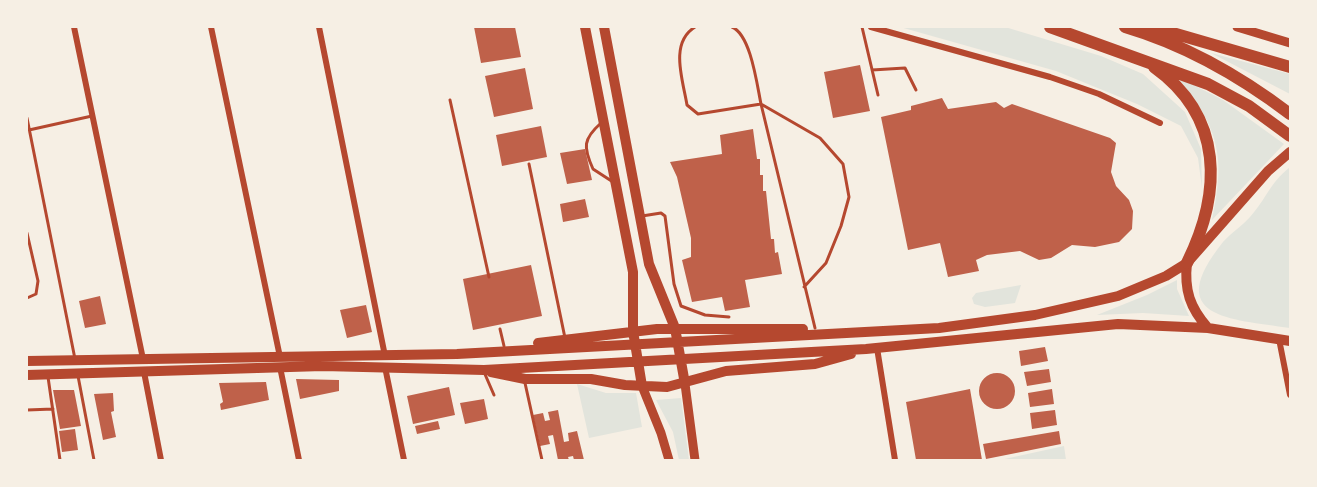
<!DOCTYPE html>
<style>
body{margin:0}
#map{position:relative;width:1317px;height:487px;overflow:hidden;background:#f6efe4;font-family:"IBM Plex Sans",sans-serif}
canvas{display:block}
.frame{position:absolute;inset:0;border:28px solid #f6efe4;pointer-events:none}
</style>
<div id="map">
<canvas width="1317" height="487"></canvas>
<div class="frame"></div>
</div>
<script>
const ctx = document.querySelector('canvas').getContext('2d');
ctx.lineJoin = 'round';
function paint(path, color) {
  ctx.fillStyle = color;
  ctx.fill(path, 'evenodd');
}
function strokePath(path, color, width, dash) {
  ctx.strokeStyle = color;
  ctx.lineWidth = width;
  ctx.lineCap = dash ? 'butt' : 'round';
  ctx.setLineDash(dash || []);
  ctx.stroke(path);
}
const green = new Path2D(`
 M900,27H1005L1101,56L1143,74L1185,112L1201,149L1202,188L1198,158L1181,126L1137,104L1056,71Z
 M1211,53L1290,74V94Z
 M1176,76L1223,100L1284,144L1212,220C1226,156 1219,127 1176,76Z
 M1290,167V328C1229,319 1162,318 1223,242C1231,233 1242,226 1250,217C1267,198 1269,184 1290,167Z
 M1177,280V289L1189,316L1143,313L1097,315L1147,295Z
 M1021,285L1015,303L985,307L974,304L972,298L976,293Z
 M577,384L606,393H636L642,427L589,438Z
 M681,398L689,460H679L673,432L656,400Z
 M1064,446L1066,460H1000Z`);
const building = new Path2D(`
 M474,27H515L521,57L481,63Z
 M860,65L870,111L833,118L824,72Z
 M525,68L533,109L494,117L485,76Z
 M942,98L948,109L996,102L1004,108L1012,104L1110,138L1116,143L1111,172L1116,186L1129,200L1133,211L1132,229L1119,242L1095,247L1072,245L1051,258L1039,260L1020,251L987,255L976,260L979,271L948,277L940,243L908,250L881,117L911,110V106Z
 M541,126L547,157L502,166L496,135Z
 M753,129L757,159H760V175H763V191H766L771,239H774L775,253L778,252L782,274L745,280L750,307L725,311L722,297L692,302L682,260L691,257V238L677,177L670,162L722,154L720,135Z
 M585,149L592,180L567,184L560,153Z
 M585,199L589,217L563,222L560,204Z
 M531,265L542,316L473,330L463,279Z
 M100,296L106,324L85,328L79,301Z
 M366,305L372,332L347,338L340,310Z
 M1045,347L1048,361L1021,366L1019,351Z
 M1049,369L1051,382L1027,386L1024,372Z
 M979 391a18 18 0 1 1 36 0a18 18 0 1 1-36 0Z
 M296,379L339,380V391L300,399Z
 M266,382L269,400L221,410L220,404L223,402L219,383Z
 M449,387L455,415L413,424L407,396Z
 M970,389L982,460H916L906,402Z
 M1052,389L1054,404L1030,407L1028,393Z
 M53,390H74L81,426L60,429Z
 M113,393L114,411L111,412L116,437L103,440L94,394Z
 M484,399L488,419L465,424L460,403Z
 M558,410L564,442L569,441L568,433L577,431L584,460H574L573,456L568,457L569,460H558L553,435L548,436L550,444L540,446L533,415L543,413L545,421L550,420L548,412Z
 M1055,410L1057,425L1032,429L1030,413Z
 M438,421L440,429L417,434L415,426Z
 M75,429L78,450L62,452L59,431Z
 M1059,431L1061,444L986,459L983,444Z`);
const service = new Path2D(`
 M695,27C669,43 683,80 687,105L698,114L761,104C757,85 751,35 732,27
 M862,27L878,95
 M872,70L905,68L916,90
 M450,100L489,277
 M27,118L75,359
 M601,123C583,139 583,147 593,169L613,182
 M29,130L92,116
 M529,164L565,338
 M642,216L661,213L665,216L674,284L681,306L705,315L729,317
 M27,233L38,281L36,294L27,298
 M804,287L826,263L841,226L849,197L843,164L820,138L761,104L815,328
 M500,329L504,346
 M484,372L494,395
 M78,376L94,460
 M48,377L60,460
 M525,383L542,460
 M27,410L53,409`);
const minor = new Path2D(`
 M74,27L143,359
 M211,27L280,357
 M319,27L385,356
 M871,27L1050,77L1099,94L1160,123
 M1279,339L1290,395
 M877,348L895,460
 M280,367L299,460
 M385,367L404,460
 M144,372L161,460`);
const secondary = new Path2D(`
 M1237,27L1290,43
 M685,384L695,460
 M642,386L661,433L669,460`);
const primary = new Path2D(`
 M585,27L633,272V331L642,386
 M604,27L649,264L675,328L685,384
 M1187,263C1184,290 1190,308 1208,328
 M538,343L657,329H803
 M27,361L457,354L939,328L1035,315L1118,296L1166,276L1187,263L1268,171L1290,152
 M491,372L525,379H591L625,385L667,387L726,371L815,364L851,354
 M27,375L323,366L484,370L866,349L1118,324L1208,328L1290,341`);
const motorway = new Path2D(`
 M1050,27L1208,84L1249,106L1290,136
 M1125,27C1186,45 1240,76 1290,114
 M1152,27L1290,67
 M1154,67C1224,117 1222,192 1187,263`);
paint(green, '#e2e4dc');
paint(building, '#bf614a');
strokePath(service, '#b5482f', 3);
strokePath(minor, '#b5482f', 6);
strokePath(secondary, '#b5482f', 9);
strokePath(primary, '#b5482f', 10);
strokePath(motorway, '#b5482f', 12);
</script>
